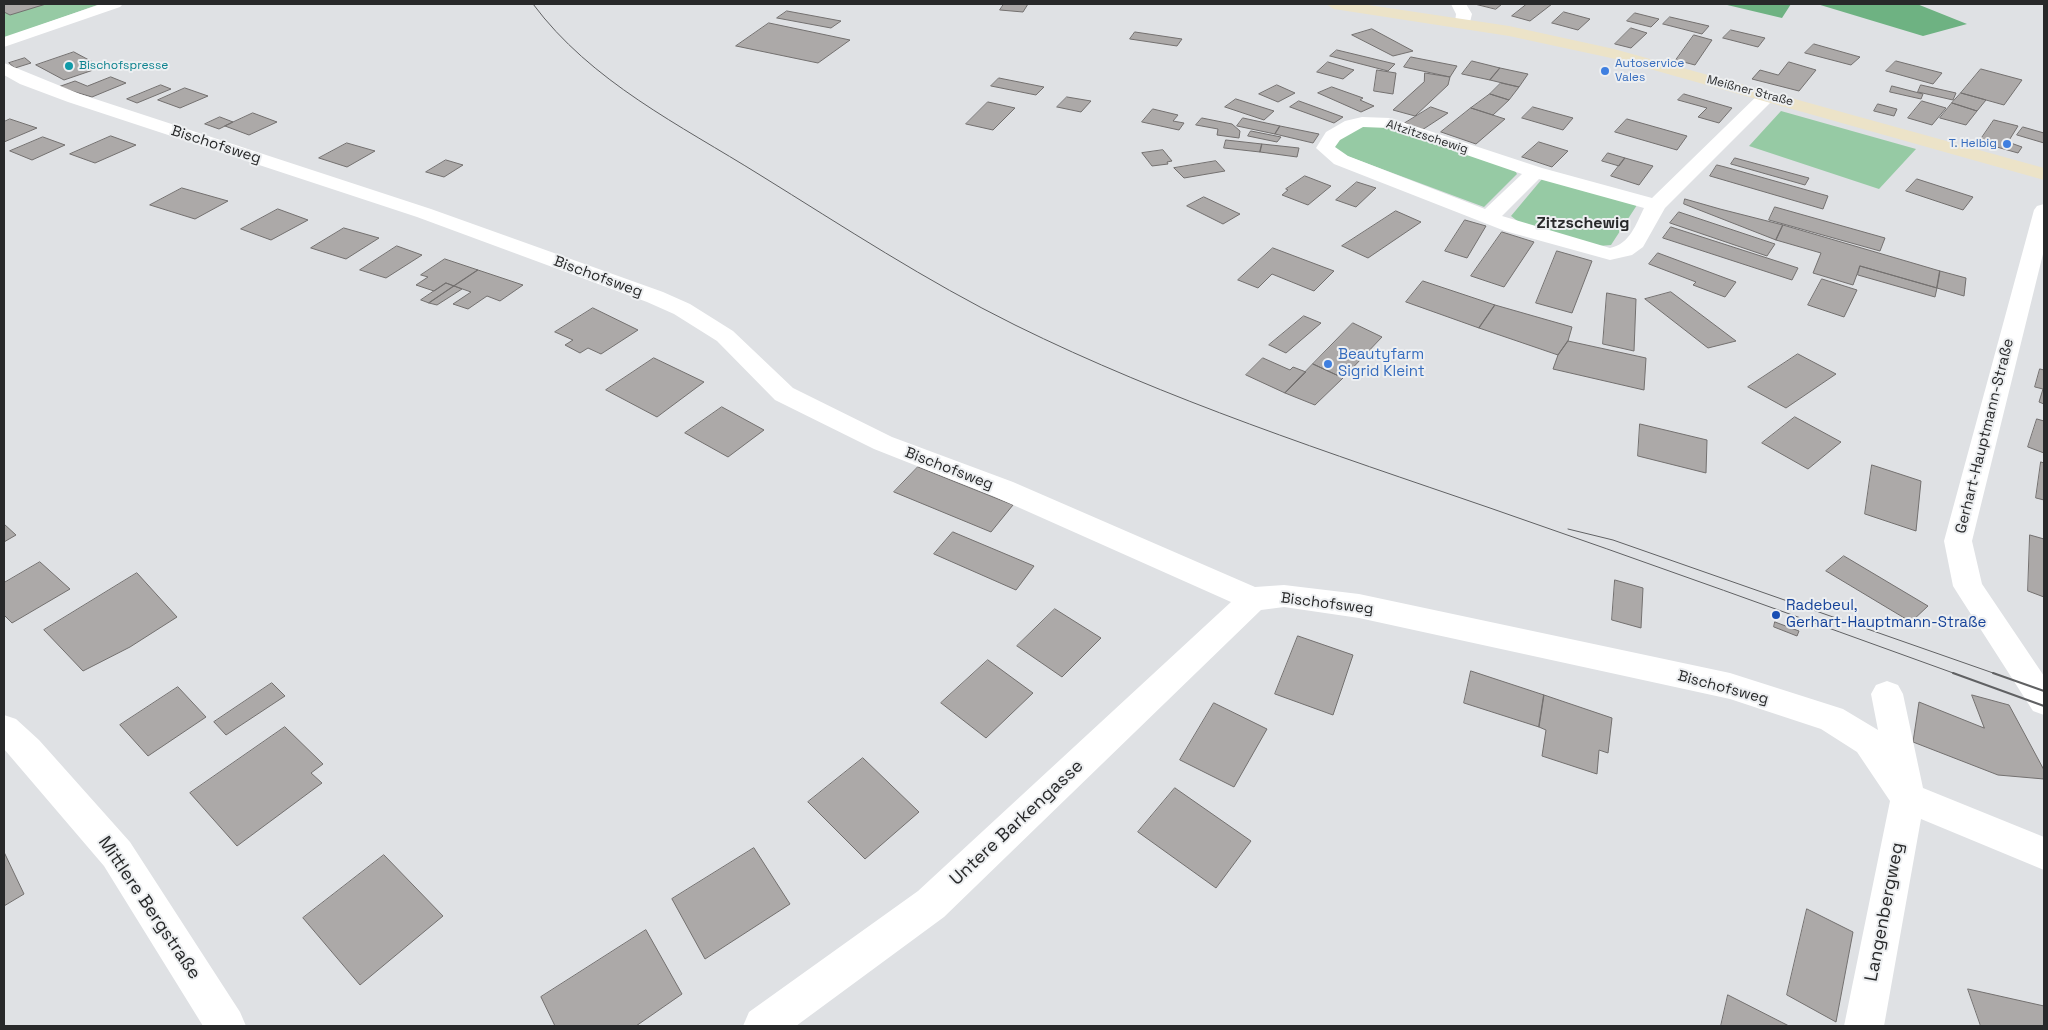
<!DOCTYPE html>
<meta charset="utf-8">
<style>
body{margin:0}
#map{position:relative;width:2048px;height:1030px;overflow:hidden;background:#dfe1e4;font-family:"Space Grotesk",sans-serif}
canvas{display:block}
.frame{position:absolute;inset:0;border:5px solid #28292a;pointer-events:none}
</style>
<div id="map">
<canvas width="2048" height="1030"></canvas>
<div class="frame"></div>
</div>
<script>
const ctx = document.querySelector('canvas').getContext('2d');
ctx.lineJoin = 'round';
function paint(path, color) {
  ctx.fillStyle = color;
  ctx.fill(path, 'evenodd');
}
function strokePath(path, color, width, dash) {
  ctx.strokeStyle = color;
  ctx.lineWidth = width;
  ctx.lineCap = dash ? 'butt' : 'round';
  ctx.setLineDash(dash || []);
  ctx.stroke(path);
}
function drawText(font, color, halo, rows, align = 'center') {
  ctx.font = font + ' "Space Grotesk",sans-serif';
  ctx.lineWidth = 4;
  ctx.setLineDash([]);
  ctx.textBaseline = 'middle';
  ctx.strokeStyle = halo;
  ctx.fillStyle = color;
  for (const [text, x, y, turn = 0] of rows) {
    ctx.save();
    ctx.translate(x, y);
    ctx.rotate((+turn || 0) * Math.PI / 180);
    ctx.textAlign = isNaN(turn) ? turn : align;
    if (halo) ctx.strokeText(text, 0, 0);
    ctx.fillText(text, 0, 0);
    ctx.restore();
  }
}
const green = new Path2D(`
 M4,4H100L4,38Z
 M1781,111L1916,149L1879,189L1749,146Z
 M1364,126H1385L1514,169L1517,174L1484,207L1339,153L1333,145L1347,133Z
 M1542,179L1637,205L1611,245L1599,246L1524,226L1511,216Z`);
const forest = new Path2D(`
 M1723,4H1791L1782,18Z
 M1817,4H1917L1967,24L1923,36Z`);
const building = new Path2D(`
 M4,4H46L10,15L4,12Z
 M1004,4H1028L1023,12L1000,10Z
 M1475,4H1502L1496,9Z
 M1527,4H1552L1530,21L1512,16Z
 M787,11L841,21L831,28L777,18Z
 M1564,12L1590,19L1578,30L1552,23Z
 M1635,13L1659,19L1651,27L1627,21Z
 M1670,17L1709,26L1702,34L1663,24Z
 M769,23L850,40L818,63L736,46Z
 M1631,28L1647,33L1631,48L1615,44Z
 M1372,29L1413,51L1393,56L1352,35Z
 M1731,30L1765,38L1758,47L1723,38Z
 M1135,32L1182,39L1177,46L1130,39Z
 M1694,35L1712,40L1695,65L1676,60Z
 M1814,44L1860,57L1851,65L1805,53Z
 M1337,50L1395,64L1388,71L1330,56Z
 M74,52L102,67L64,80L36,65Z
 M1411,57L1457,66L1450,77L1404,67Z
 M25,58L31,63L15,68L9,63Z
 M1472,61L1500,68L1490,80L1462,74Z
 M1896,61L1942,73L1933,84L1886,71Z
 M1328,62L1354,70L1343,79L1317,72Z
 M1789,62L1816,70L1799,91L1752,79L1760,70L1778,75Z
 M1500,68L1528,74L1519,87L1490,80Z
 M1981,69L2022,80L2004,105L1961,93Z
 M1377,70L1396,73L1393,94L1374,91Z
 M1425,73L1450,77L1448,85L1415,116L1393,110L1424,82Z
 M111,77L126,83L92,97L58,87L75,81L87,86Z
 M999,78L1044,87L1036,95L991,86Z
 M1501,83L1519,87L1509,100L1490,94Z
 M161,85L171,89L137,103L127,99Z
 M1277,85L1295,93L1278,102L1259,94Z
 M1921,85L1956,93L1953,100L1918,92Z
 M1892,86L1923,94L1921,99L1890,92Z
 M1332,87L1363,98L1360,100L1374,106L1361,112L1318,93Z
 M185,88L208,96L180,108L158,100Z
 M1961,93L1986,100L1977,111L1952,103Z
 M1490,94L1509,100L1493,115L1471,108Z
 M1684,94L1732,108L1719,123L1698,117L1707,108L1678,100Z
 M1067,97L1091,101L1081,112L1057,107Z
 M1236,99L1274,111L1264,120L1225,107Z
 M1299,101L1343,117L1334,123L1290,107Z
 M1922,101L1946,108L1932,125L1908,118Z
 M988,102L1015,108L993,130L966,124Z
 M1952,103L1977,111L1966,125L1940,118Z
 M1878,104L1897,109L1894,116L1874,111Z
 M1431,107L1448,113L1422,130L1405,123Z
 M1533,107L1573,118L1563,130L1522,118Z
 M1471,108L1505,119L1476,144L1441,132Z
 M1153,109L1178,115L1173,121L1184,123L1179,130L1142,122Z
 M253,113L277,122L249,135L225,126Z
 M220,117L233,122L219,129L205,124Z
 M1202,118L1232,124L1240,131L1239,138L1217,135L1218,129L1196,125Z
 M1243,118L1280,126L1275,134L1237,126Z
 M10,119L37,128L4,142V122Z
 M1627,119L1687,136L1677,150L1615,132Z
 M1994,120L2018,126L2008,142L2022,147L2018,153L1979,142Z
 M1280,126L1319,134L1313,143L1275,134Z
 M2023,127L2044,133V143L2017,135Z
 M1251,131L1281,137L1277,142L1248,136Z
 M111,136L136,145L95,163L70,154Z
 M43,137L65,145L32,160L10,151Z
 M1226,140L1262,144L1260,152L1224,148Z
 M1539,142L1568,151L1552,167L1522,157Z
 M347,143L375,151L347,167L319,158Z
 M1262,144L1299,148L1297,157L1260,152Z
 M1163,150L1172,161L1167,162L1168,164L1152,166L1142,153Z
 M1608,153L1625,158L1619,166L1602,161Z
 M1625,158L1653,166L1639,185L1611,176Z
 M1735,158L1809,178L1805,185L1731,164Z
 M446,160L463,165L444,177L426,172Z
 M1216,161L1225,171L1184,178L1174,168Z
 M1717,165L1725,167L1828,196L1823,209L1710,176Z
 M1305,176L1331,186L1308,205L1282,195L1288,190L1286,189Z
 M1917,179L1973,197L1963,210L1906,191Z
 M1357,182L1376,188L1356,207L1336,200Z
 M182,188L228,201L195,219L150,205Z
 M1204,197L1240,214L1223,224L1187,206Z
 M1685,199L1720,209L1783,225L1776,240L1684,204Z
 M1775,207L1885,238L1880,251L1769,220Z
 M278,209L308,220L271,240L241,229Z
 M1396,211L1421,222L1368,258L1342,246Z
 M1679,212L1775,244L1767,256L1670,223Z
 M1465,220L1486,226L1467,258L1445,251Z
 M1783,225L1940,271L1937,288L1860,266L1853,285L1813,273L1821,253L1776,240Z
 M1671,227L1798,268L1792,280L1663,238Z
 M344,228L379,238L346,259L311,248Z
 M1502,232L1534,242L1504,287L1471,276Z
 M397,246L422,255L386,278L360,270Z
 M1273,248L1334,271L1314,291L1272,274L1258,288L1238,280Z
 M1557,251L1592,261L1572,313L1536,303Z
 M1658,253L1736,282L1725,297L1693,285L1696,282L1649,264Z
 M445,259L478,270L454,286L446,283L434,291L416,285L428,277L421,275Z
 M1860,266L1937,288L1935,297L1858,275Z
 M478,270L523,285L500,301L487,296L468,309L453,304L471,292L454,286Z
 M1940,271L1966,278L1964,296L1937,288Z
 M1822,279L1857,290L1844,317L1808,305Z
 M1423,281L1495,305L1479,328L1406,302Z
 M446,283L454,286L429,303L421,300Z
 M454,286L462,289L437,305L429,303Z
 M1671,292L1736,341L1708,348L1645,299Z
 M1607,293L1636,299L1634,351L1603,344Z
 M1495,305L1572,327L1568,341L1558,355L1479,328Z
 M593,308L638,330L601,354L588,348L580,353L565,345L573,340L555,332Z
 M1304,316L1321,323L1286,353L1269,345Z
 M1353,323L1382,337L1343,378L1313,364Z
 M1568,341L1646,358L1644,390L1553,369L1558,355Z
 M1798,354L1836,374L1786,408L1748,387Z
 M654,358L704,382L657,417L606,390Z
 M1263,358L1290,370L1293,367L1306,372L1285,393L1246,375Z
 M1313,364L1343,378L1315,405L1285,393Z
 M2040,369L2044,370V404L2039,402L2043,389L2035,387Z
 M722,407L764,430L728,457L685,433Z
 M1795,417L1841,442L1808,469L1762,443Z
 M2037,419L2044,421V453L2028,447Z
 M1640,424L1707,440L1706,473L1638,456Z
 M2041,462L2044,463V500L2036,498Z
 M1872,465L1921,481L1916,531L1865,514Z
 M918,467L1013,505L991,532L894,492Z
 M4,524L16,535L4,542Z
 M953,532L1034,566L1016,590L934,554Z
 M2030,535L2044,539V597L2028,591Z
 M1844,556L1928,606L1911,622L1826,571Z
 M40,562L70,589L12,623L4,615V583Z
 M137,573L177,617L130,647L83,671L44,630Z
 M1615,580L1643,588L1641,628L1612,620Z
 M1055,609L1101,638L1062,677L1017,646Z
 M1775,622L1799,631L1797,636L1774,627Z
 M1298,636L1353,655L1333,715L1275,694Z
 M988,660L1033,693L986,738L941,703Z
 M1471,671L1544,695L1539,727L1464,703Z
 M272,683L285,696L226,735L214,722Z
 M178,687L206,717L148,756L120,725Z
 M1544,695L1612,718L1608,753L1599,750L1597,774L1542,756L1546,730L1539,727Z
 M1972,695L2009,705L2044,770V779L1998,775L1913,742L1919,702L1984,728Z
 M1214,703L1267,729L1234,787L1180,760Z
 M285,727L323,764L311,773L322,783L237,846L190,793Z
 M863,758L919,812L865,859L808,802Z
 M1175,788L1251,841L1216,888L1138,832Z
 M754,848L790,904L705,959L672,899Z
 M4,852L24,894L4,906Z
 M384,855L443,916L360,985L303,918Z
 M1807,909L1853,932L1836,1022L1787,995Z
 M646,930L682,994L636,1026H555L541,997Z
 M1968,989L2044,1006V1026H1981Z
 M1728,995L1789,1026H1721Z`);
const street = new Path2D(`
 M101,4H123L120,7L4,47V37Z
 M1451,4H1466L1472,14L1469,26H1457L1455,23L1456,14Z
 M4,63L80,94L431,209L663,292L690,304L733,331L793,388L892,437L1013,482L1255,587L1284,585L1359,594L1730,673L1843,709L1878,730L1871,694L1876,685L1887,681L1898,685L1903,694L1923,788L2044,837V870L1921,819L1884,1026H1844L1890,801L1857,752L1821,729L1730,699L1359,618L1284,607L1261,610L944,917L796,1026H743L749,1012L918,891L1231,602L993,496L874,449L775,400L717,341L674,314L647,302L417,217L68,102L20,84L4,75Z
 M1767,91L1773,92L1776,96L1773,100L1665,208L1643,247L1632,255L1610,260L1505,231L1334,164L1316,148L1326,132L1345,121L1362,117L1390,118L1542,168L1652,198L1761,92ZM1363,127L1388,128L1522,174L1485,209L1348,156L1335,147L1340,140ZM1539,179L1644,208C1636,224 1630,244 1610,248L1502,216Z
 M2044,204V250L1972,541L1982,584L2044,676V715L2033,711L1958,594L1953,586L1944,541L2034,210L2037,206Z
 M4,715L16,719L39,740L130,842L240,1012L246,1026H203L104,866L4,749Z`);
const secondary = new Path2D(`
 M1326,4H1362L1509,26L1614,49L2044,168V180L1611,58L1509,36L1334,9Z`);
const tramFar1 = new Path2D(`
 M533,4C591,82 680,125 760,175C844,227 926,281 1015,325C1167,400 1330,453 1490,508C1646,562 1801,618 1956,674
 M1568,529L1613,540L1996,674`);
const tram = new Path2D(`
 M1953,673L2044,706
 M1993,673L2044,691`);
const markers = [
 [69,66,5,"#0f9aa8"],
 [1605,71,5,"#3f7fe0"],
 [2007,144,5,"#3f7fe0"],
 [1328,364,5,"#3f7fe0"],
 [1776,615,5,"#1a4fb4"]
];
const farShopnames = [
 ["Autoservice",1615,64],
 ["Vales",1615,78],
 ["T. Helbig",1997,144,"right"]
];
const farCulturenames = [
 ["Bischofspresse",79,66]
];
const farStreetnames = [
 ["Meißner Straße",1750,91,15],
 ["Altzitzschewig",1427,137,18]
];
const streetNames = [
 ["Bischofsweg",216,145,18],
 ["Bischofsweg",598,277,20],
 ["Gerhart-Hauptmann-Straße",1985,436,-76],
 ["Bischofsweg",949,469,21],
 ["Bischofsweg",1327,604,7],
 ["Bischofsweg",1723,688,15]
];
const shopNames = [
 ["Beautyfarm",1338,355],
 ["Sigrid Kleint",1338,372]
];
const transitNames = [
 ["Radebeul,",1786,606],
 ["Gerhart-Hauptmann-Straße",1786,623]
];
const farDistrictnames = [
 ["Zitzschewig",1583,224]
];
const nearStreetnames = [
 ["Untere Barkengasse",1017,823,-43],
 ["Mittlere Bergstraße",149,908,56],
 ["Langenbergweg",1885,912,-79]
];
paint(green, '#96caa4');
paint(forest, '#6eb282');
paint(building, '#aca9a8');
strokePath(building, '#73706f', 1);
paint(street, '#fff');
paint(secondary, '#ece3c8');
strokePath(tramFar1, '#606163', 1);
strokePath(tram, '#606163', 2);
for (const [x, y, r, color] of markers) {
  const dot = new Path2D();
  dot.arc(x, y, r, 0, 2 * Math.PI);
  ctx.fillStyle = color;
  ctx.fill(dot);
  strokePath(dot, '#edeff1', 2);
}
drawText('12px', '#366cbe', '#edeff1', farShopnames, 'left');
drawText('12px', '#0d838f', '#edeff1', farCulturenames, 'left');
drawText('12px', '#28292a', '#edeff1', farStreetnames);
drawText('15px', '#28292a', '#edeff1', streetNames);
drawText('15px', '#366cbe', '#edeff1', shopNames, 'left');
drawText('15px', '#164399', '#edeff1', transitNames, 'left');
drawText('bold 16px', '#28292a', '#edeff1', farDistrictnames);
drawText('18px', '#28292a', '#edeff1', nearStreetnames);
</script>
